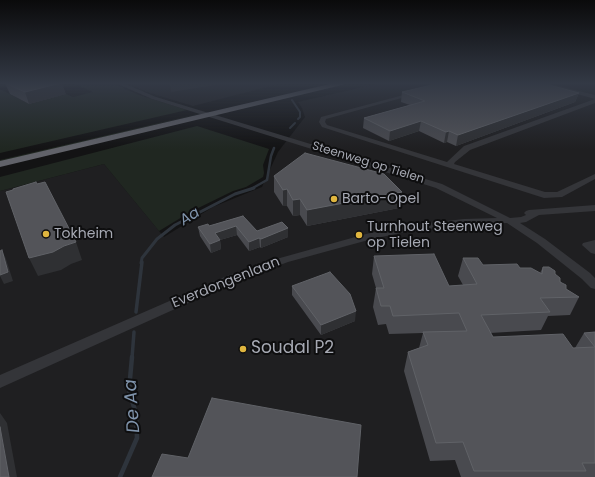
<!DOCTYPE html>
<html>
<head>
<meta charset="utf-8">
<style>
	body { margin:0 }
	canvas { display:block; background:#131314 }
</style>
</head>
<body>
<canvas width="595" height="477"></canvas>
<script>
const context = document.querySelector('canvas').getContext('2d');
context.lineJoin = 'round';
function fillPath(path, color) { context.fillStyle = color; context.fill(path, 'evenodd'); }
const toPath = rows => new Path2D(rows.map(r => 'M' + r).join(''));
function strokePath(path, color, width, dash) { context.strokeStyle = color; context.lineWidth = width; context.lineCap = dash ? 'butt' : 'round'; context.setLineDash(dash || []); context.stroke(path); }
function drawText(font, color, halo, rows, align = 'center') {
  context.font = font + ' Poppins,sans-serif'; context.lineWidth = 4; context.setLineDash([]); context.textBaseline = 'middle'; context.strokeStyle = halo; context.fillStyle = color; for (const [text, x, y, turn = 0] of rows) {
    context.save(); context.translate(x, y); context.rotate((+turn || 0) * Math.PI / 180); context.textAlign = isNaN(turn) ? turn : align; if (halo) context.strokeText(text, 0, 0); context.fillText(text, 0, 0); context.restore();
  }
}
const built = toPath([
	[127,83,279,83,275,85,193,106,147,92],
	[381,83,595,83,595,477,0,477,0,191,104,164,164,237,213,207,262,187,278,152,305,117,302,108,298,102]
]);
const green = toPath([
	[72,83,115,83,125,89,139,95,187,110,0,153,0,89,29,104,66,94,73,97,93,92],
	[198,114,199,114,0,162,0,160],
	[197,126,269,149,263,165,264,173,263,177,246,187,233,191,192,211,159,231,104,164,0,191,0,177]
]);
const streamFar4 = toPath([
	[292,100,300,112,300,117,298,119],
	[290,128,295,123]
]);
const streamFar3 = toPath([
	[251,189,267,180,271,156,274,148]
]);
const streamFar2 = toPath([
	[141,263,142,258,157,239,175,225,235,194,254,188]
]);
const streamFar1 = toPath([
	[136,312,142,262],
	[132,358,134,332]
]);
const stream = toPath([
	[120,477,137,438,136,414,129,390,132,357]
]);
const minor = toPath([
	[118,83,123,83,156,97,442,184,510,218,521,217,526,215,524,213,526,211,529,210,595,205,595,211,539,215,526,222,520,223,545,239,590,273,595,278,595,289,591,288,582,279,537,243,507,223,464,225,410,231,372,239,288,262,237,281,0,388,0,375,229,275,280,258,366,234,410,225,464,219,497,218,436,188,152,99,118,84,118,83],
	[541,83,547,83,595,95,595,99,541,84,541,83],
	[411,93,416,94,326,119,325,122,327,125,447,162,464,146,595,99,595,103,470,150,455,162,454,164,545,192,557,192,595,174,595,179,562,197,544,198,322,127,319,122,321,117,411,93],
	[595,240,595,254,591,253,582,245,583,243,595,240]
]);
const highway = toPath([
	[334,83,346,83,342,85,0,167,0,161,334,83]
]);
const wall = toPath([
	[5,83,66,94,29,104,10,94],
	[402,92,579,93,575,102,456,146,447,142,444,143,419,131,389,141,363,128,364,118,410,105,401,102],
	[274,176,402,192,399,208,307,226,300,215,293,216,287,206,283,206,274,192],
	[243,216,257,231,288,228,288,237,261,248,260,247,249,251,237,235,220,240,221,249,211,253,200,236,198,227,209,226],
	[374,256,449,286,463,285,458,276,463,258,483,265,520,268,540,273,543,267,555,274,566,289,579,297,570,315,548,316,541,330,490,333,493,337,573,348,575,348,584,333,595,332,595,477,461,477,455,460,430,461,404,371,408,352,419,348,423,333,389,334,386,324,378,325,373,307,376,288,372,274],
	[292,286,355,321,321,335,292,295]
]);
const shadedWall = toPath([
	[61,83,62,83,66,94,29,104,25,92],
	[176,83,228,83,171,92,170,84],
	[579,93,575,102,456,146,458,135],
	[421,121,419,131,389,141,390,131],
	[449,131,447,142,444,143,446,132],
	[287,189,287,206,283,206,283,190],
	[402,192,399,208,307,226,307,210],
	[300,199,300,215,293,216,293,200],
	[236,226,237,235,220,240,221,249,211,253,210,244,215,233],
	[288,228,288,237,261,248,261,239],
	[259,238,260,247,249,251,249,242],
	[76,242,82,260,71,264,61,270,38,276,29,258],
	[2,250,6,259,13,281,4,284,0,276],
	[356,311,355,321,321,335,321,325],
	[0,413,7,423,17,477,9,477,0,427]
]);
const building = toPath([
	[5,83,61,83,25,92,5,83],
	[440,83,542,83,579,93,458,135,449,131,446,132,421,121,390,131,364,118,425,101,402,92,440,83],
	[305,153,384,174,402,192,307,210,300,199,293,200,287,189,283,190,274,176,305,153],
	[36,182,37,184,45,182,76,242,64,246,53,252,29,258,6,192,13,190,13,189,36,182],
	[243,216,257,231,282,222,288,228,261,239,259,238,249,242,236,226,215,233,220,240,210,244,198,227,208,224,209,226,243,216],
	[2,250,8,272,0,275,0,251,2,250],
	[434,254,449,286,477,284,463,258,478,258,483,265,517,264,520,268,531,268,542,274,543,267,549,267,555,271,555,274,560,278,560,282,566,285,566,289,579,297,540,298,550,312,481,315,493,337,563,334,573,348,595,347,584,333,595,332,595,463,582,463,586,471,474,471,463,442,436,443,408,352,428,345,423,332,467,331,459,313,393,316,390,306,381,306,376,288,384,288,374,256,434,254],
	[330,272,350,294,356,311,321,325,292,286,330,272],
	[212,398,361,425,357,477,152,477,162,454,188,458,212,398],
	[0,427,9,477,0,477,0,427]
]);
const markers = [
	[334,199,4,"#e0b63f"],
	[46,234,4,"#e0b63f"],
	[359,235,4,"#e0b63f"],
	[243,349,4,"#e0b63f"]
];
const farStreetnames = [
	["Steenweg op Tielen",368,163,17]
];
const poiNames = [
	["Barto-Opel",342,199],
	["Turnhout Steenweg",367,227],
	["op Tielen",367,243],
	["Tokheim",54,234]
];
const streetNames = [
	["Everdongenlaan",226,283,-22]
];
const waterNames = [
	["Aa",190,217,-32]
];
const nearPoinames = [
	["Soudal P2",251,349]
];
const nearWaternames = [
	["De Aa",133,406,-94]
];
fillPath(built, '#1f1f21');
fillPath(green, '#202721');
strokePath(streamFar4, '#2e343c', 2);
strokePath(streamFar3, '#2e343c', 2.5);
strokePath(streamFar2, '#2e343c', 3);
strokePath(streamFar1, '#2e343c', 3.5);
strokePath(stream, '#2e343c', 4.5);
fillPath(minor, '#343539');
fillPath(highway, '#616269');
fillPath(wall, '#494a4f');
fillPath(shadedWall, '#2f3033');
fillPath(building, '#535459');
strokePath(building, '#606267', 1);
const sky = context.createLinearGradient(0, 0, 0, 149);
sky.addColorStop(0, '#0a0a0b');
sky.addColorStop(0.56, '#333945');
sky.addColorStop(1, '#33394500');
context.fillStyle = sky;
context.fillRect(0, 0, 595, 149);
for (const [x, y, r, color] of markers) { const dot = new Path2D(); dot.arc(x, y, r, 0, 2 * Math.PI); context.fillStyle = color; context.fill(dot); strokePath(dot, '#0e0e0f', 1.5); }
drawText('12px', '#a6a9b3', '#0e0e0f', farStreetnames);
drawText('14px', '#a6a9b3', '#0e0e0f', poiNames, 'left');
drawText('14px', '#a6a9b3', '#0e0e0f', streetNames);
drawText('italic 15px', '#8094ac', '#0e0e0f', waterNames);
drawText('17px', '#a6a9b3', '#0e0e0f', nearPoinames, 'left');
drawText('italic 18px', '#8094ac', '#0e0e0f', nearWaternames);
</script>
</body>
</html>
